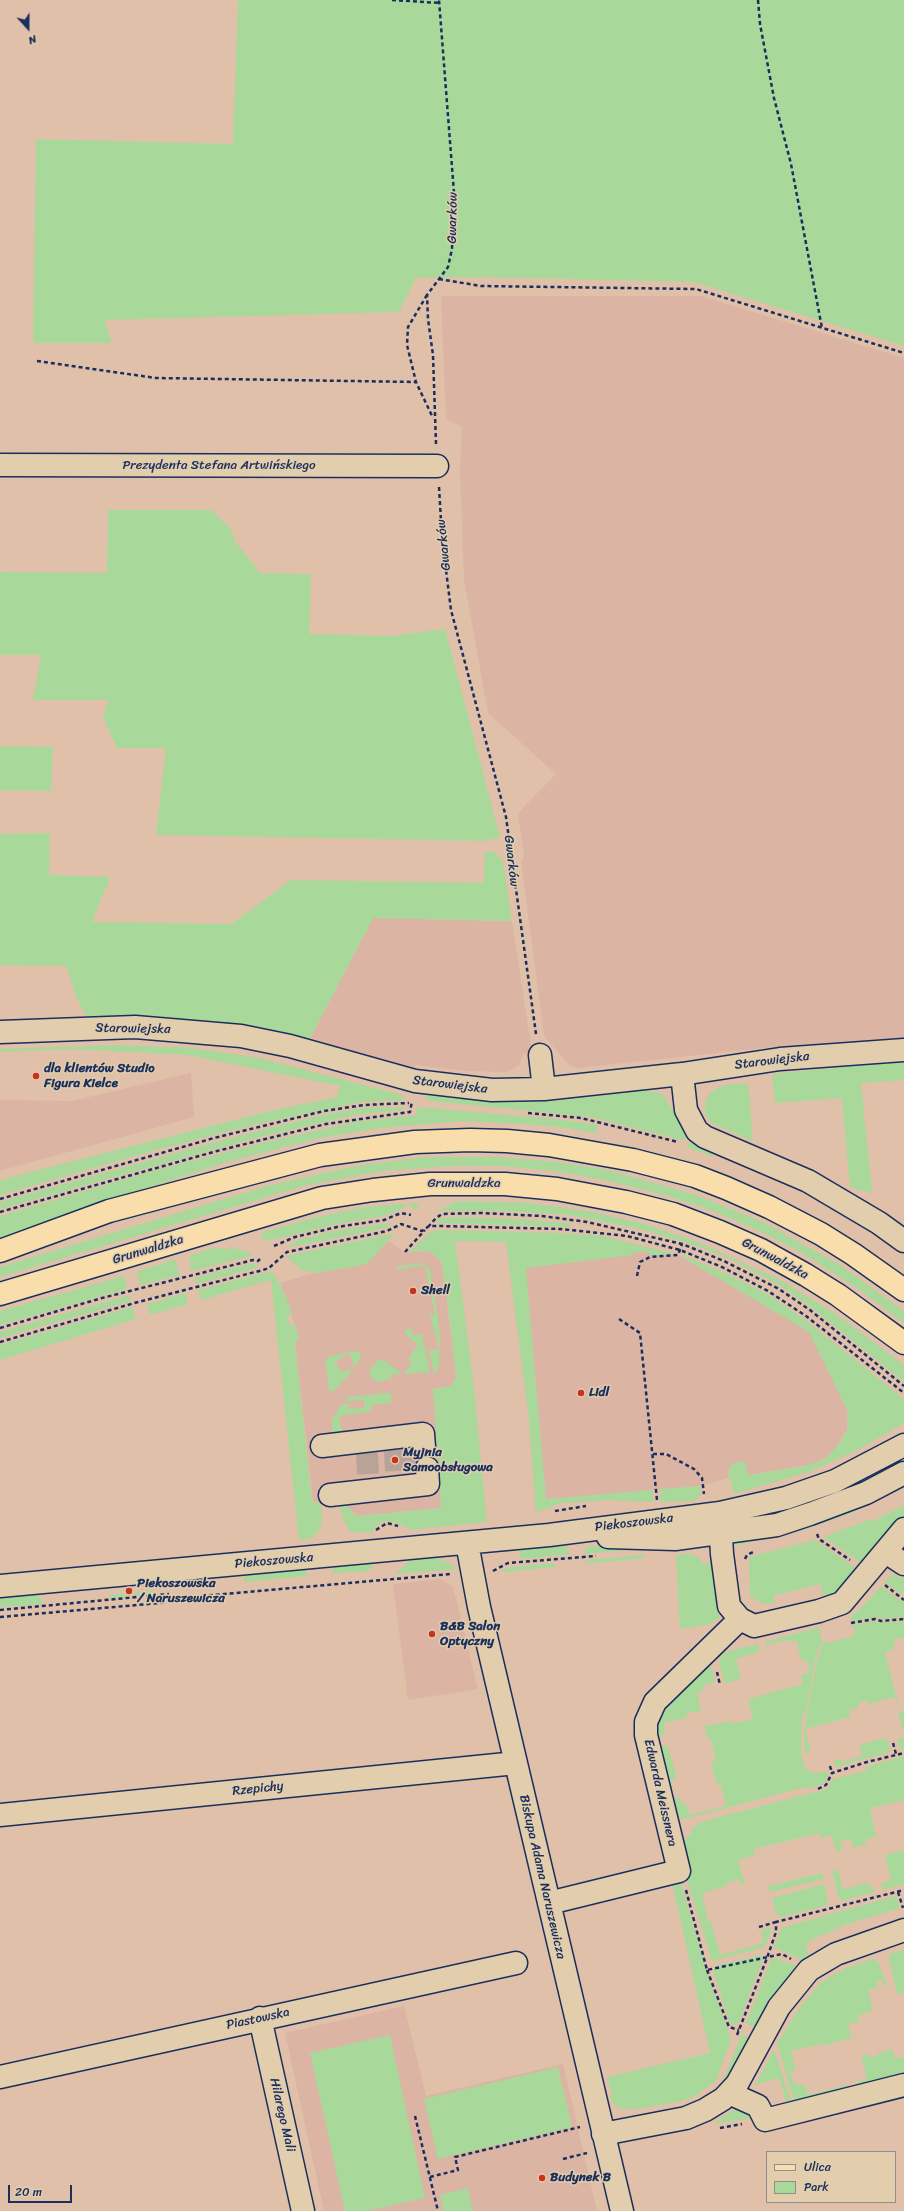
<!DOCTYPE html>
<html>
<head>
<meta charset="utf-8">
<style>
	body { margin:0 }
	#map { position:relative; width:904px; height:2211px; overflow:hidden; background:#e0c0a8; font-family:Sriracha,sans-serif }
	canvas { display:block }
	.legend { position:absolute; left:766px; top:2151px; width:130px; height:52px; box-sizing:border-box; background:#e2cdac; border:1px solid #928e8d; margin:0; padding:5px 7px; list-style:none; font-size:12px; color:#1b2f5e }
	.legend li { display:flex; align-items:center; gap:8px; height:20px }
	.legend b { width:20px; border:1px solid #928e8d }
	.north { position:absolute; left:8px; top:8px; width:40px; height:40px; -webkit-text-stroke:3px #e2cdac; paint-order:stroke; rotate:159deg; font-size:11px; font-weight:700; line-height:16px; text-align:center; color:#1b2f5e }
	.north::after { content:''; display:block; margin:auto; width:14px; height:18px; background:#1b2f5e; clip-path:polygon(50% 0,100% 100%,50% 72%,0 100%) }
	.scale { position:absolute; left:8px; top:2185px; width:64px; height:18px; box-sizing:border-box; border:2px solid #1b2f5e; border-top:0; padding-left:5px; font-size:12px; line-height:14px; white-space:nowrap; color:#1b2f5e; -webkit-text-stroke:3px #e2cdac; paint-order:stroke }
</style>
</head>
<body>
<div id="map">
<canvas width="904" height="2211"></canvas>
<ul class="legend">
<li><b style="height:5px;background:#f9deab"></b>Ulica</li>
<li><b style="height:11px;background:#a9d99a"></b>Park</li>
</ul>
<div class="north">N</div>
<div class="scale">20 m</div>
</div>
<script>
const context = document.querySelector('canvas').getContext('2d');
context.lineJoin = 'round';
function fillPath(path, color) { context.fillStyle = color; context.fill(path, 'evenodd'); }
const toPath = rows => new Path2D(rows.map(r => 'M' + r).join(''));
function strokePath(path, color, width, dash) { context.strokeStyle = color; context.lineWidth = width; context.lineCap = dash ? 'butt' : 'round'; context.setLineDash(dash || []); context.stroke(path); }
function drawText(font, color, halo, rows, align = 'center') {
  context.font = font + ' Sriracha,sans-serif'; context.lineWidth = 3; context.setLineDash([]); context.textBaseline = 'middle'; context.strokeStyle = halo; context.fillStyle = color; for (const [text, x, y, turn = 0] of rows) {
    context.save(); context.translate(x, y); context.rotate((+turn || 0) * Math.PI / 180); context.textAlign = isNaN(turn) ? turn : align; if (halo) context.strokeText(text, 0, 0); context.fillText(text, 0, 0); context.restore();
  }
}
const built = toPath([
	[441,296,701,296,904,358,904,1041,763,1048,578,1068,570,1066,544,1036,521,861,524,857,518,813,556,774,488,713,464,579,460,470,462,427,446,419],
	[373,918,512,921,532,1052,523,1054,519,1065,507,1072,468,1071,416,1065,412,1071,308,1042],
	[191,1073,194,1117,0,1171,0,1100,72,1101],
	[604,1240,682,1257,811,1331,848,1412,847,1430,834,1450,819,1463,748,1475,738,1462,730,1468,729,1478,700,1486,701,1494,695,1501,660,1502,660,1489,652,1490,653,1502,608,1500,560,1503,536,1513,529,1419,506,1242],
	[388,1241,405,1252,429,1251,437,1256,442,1264,456,1372,455,1381,451,1386,433,1389,442,1508,356,1516,344,1504,340,1506,321,1504,313,1501,295,1342,299,1339,286,1296,280,1283,314,1273,366,1264],
	[441,1579,453,1587,478,1689,408,1700,393,1584],
	[404,2006,426,2096,563,2064,597,2211,324,2211,285,2033]
]);
const green = toPath([
	[238,0,904,0,904,346,694,282,478,277,416,278,399,312,105,320,112,343,33,343,36,139,233,144],
	[108,510,212,510,231,529,235,541,260,573,311,574,309,634,391,636,445,629,500,837,485,841,156,835,166,748,117,748,103,717,109,700,33,700,41,655,0,655,0,572,107,573],
	[0,746,53,747,51,791,0,790],
	[50,833,49,875,110,877,92,922,232,924,291,880,484,883,485,852,494,852,503,861,512,921,373,918,308,1042,88,1019,77,999,66,966,0,965,0,834],
	[115,1045,193,1048,260,1058,402,1095,404,1100,361,1102,253,1125,156,1150,0,1195,0,1180,270,1111,337,1097,340,1086,187,1055,72,1049,0,1052,0,1049],
	[904,1061,904,1080,861,1083,872,1193,850,1187,842,1098,775,1103,772,1074],
	[748,1083,750,1106,753,1141,712,1123,705,1114,705,1103,709,1094,714,1090,724,1085],
	[637,1089,659,1093,663,1095,690,1136,682,1140,591,1117,430,1101,425,1097,425,1092,538,1098,552,1101,627,1093],
	[404,1107,403,1110,355,1115,256,1138,0,1209,0,1202,215,1142,326,1114,364,1108],
	[417,1107,555,1119,598,1125,596,1133,551,1126,464,1121,382,1128,320,1138,228,1162,93,1205,0,1240,0,1216,160,1169,258,1144,354,1122,416,1115],
	[695,1140,715,1151,712,1156,686,1147],
	[424,1157,498,1157,555,1162,608,1170,696,1195,765,1223,840,1265,904,1311,904,1323,855,1287,807,1256,762,1232,713,1211,665,1195,604,1180,554,1171,498,1166,461,1166,389,1170,307,1185,0,1277,0,1267,267,1186,356,1166],
	[466,1201,529,1203,587,1211,641,1223,698,1242,784,1282,840,1317,904,1365,904,1382,812,1308,781,1286,725,1257,697,1246,640,1229,569,1215,504,1211,437,1211,455,1202],
	[414,1203,420,1205,415,1210,408,1204,398,1211,383,1216,337,1224,268,1241,261,1237,263,1232,317,1217,366,1207],
	[459,1217,499,1218,571,1223,570,1227,436,1223,440,1218],
	[392,1223,386,1228,286,1248,297,1240,338,1230],
	[437,1230,560,1233,603,1236,675,1254,653,1256,645,1251,633,1253,633,1255,526,1268,546,1499,652,1490,653,1502,608,1500,560,1503,536,1513,529,1419,506,1242,455,1241,473,1380,487,1522,411,1530,400,1524,388,1521,379,1523,371,1533,351,1532,349,1530,343,1519,340,1506,344,1504,357,1516,441,1508,433,1389,451,1386,456,1377,449,1314,442,1264,439,1259,429,1251,409,1252,429,1233],
	[395,1233,368,1263,358,1266,314,1273,300,1269,286,1256],
	[212,1248,239,1249,254,1255,192,1271,189,1260,191,1255],
	[682,1255,727,1274,767,1294,804,1319,904,1399,904,1423,858,1450,808,1472,734,1494,728,1472,732,1464,738,1462,745,1461,748,1475,799,1467,824,1460,839,1444,847,1430,848,1412,809,1332,682,1257],
	[175,1259,180,1275,141,1285,136,1272],
	[253,1263,259,1267,196,1284,194,1278],
	[419,1263,426,1265,430,1270,437,1310,440,1336,439,1365,435,1376,429,1351,439,1349,430,1315,435,1314,425,1266,423,1265,397,1270,396,1267],
	[272,1271,286,1296,292,1314,287,1316,290,1325,295,1324,299,1339,295,1343,312,1501,321,1504,322,1521,319,1530,312,1538,299,1540,271,1280,201,1300,198,1290],
	[124,1276,127,1289,0,1325,0,1311],
	[186,1293,188,1304,150,1315,147,1304],
	[129,1295,131,1301,0,1338,0,1332],
	[132,1307,136,1319,0,1360,0,1345],
	[412,1329,413,1336,422,1334,430,1372,403,1374,412,1363,408,1359,418,1345,405,1334,405,1330],
	[357,1351,360,1353,361,1358,354,1368,352,1366,355,1364,348,1354,335,1362,342,1373,349,1368,351,1372,335,1390,329,1391,325,1360,330,1356],
	[383,1359,384,1360,402,1374,390,1375,391,1381,387,1379,380,1382,373,1380,370,1375,370,1370,378,1360],
	[391,1393,391,1403,372,1405,372,1410,363,1413,341,1415,339,1418,343,1434,333,1434,332,1420,341,1405,355,1403,348,1405,349,1409,364,1408,364,1400,344,1401,347,1397],
	[904,1480,904,1488,851,1513,804,1530,733,1546,736,1541],
	[700,1486,701,1494,695,1501,660,1502,660,1489],
	[904,1505,904,1515,863,1564,823,1537,871,1519,873,1521],
	[815,1540,858,1570,836,1594,824,1598,820,1584,773,1596,775,1604,761,1603,750,1596,749,1557],
	[566,1546,570,1554,523,1559,520,1557,520,1549],
	[588,1546,639,1547,639,1549,585,1554,584,1550],
	[691,1554,700,1559,704,1565,711,1561,713,1565,718,1592,719,1618,711,1624,680,1629,676,1555],
	[643,1555,646,1558,585,1564,586,1560],
	[434,1557,449,1563,458,1569,394,1574,406,1565,410,1559],
	[373,1563,372,1568,367,1571,331,1574,334,1567],
	[554,1563,556,1567,503,1572,502,1570,511,1567],
	[305,1570,308,1576,244,1582,244,1575],
	[892,1575,904,1577,904,1591,901,1594,885,1582],
	[881,1586,904,1603,904,1617,880,1619,876,1617,852,1622,851,1616,865,1604],
	[152,1590,153,1593,150,1594,109,1598,109,1594,137,1593,137,1592],
	[36,1593,42,1600,42,1604,0,1607,0,1597],
	[875,1621,881,1623,904,1621,904,1638,894,1640,894,1649,885,1652,899,1707,894,1697,869,1704,867,1700,858,1703,858,1708,849,1710,850,1717,805,1729,811,1752,805,1754,804,1731,806,1719,817,1661,824,1641,828,1643,853,1636,855,1632,853,1625],
	[819,1627,822,1642,816,1656,807,1707,802,1719,801,1755,806,1769,814,1773,827,1771,828,1775,824,1784,806,1789,805,1787,692,1817,682,1819,674,1816,667,1799,679,1797,682,1804,686,1803,690,1815,726,1806,721,1785,717,1785,711,1763,716,1761,711,1739,708,1739,704,1726,731,1721,732,1724,753,1719,748,1699,803,1684,801,1675,810,1672,807,1660,802,1662,796,1640,791,1642,789,1640,768,1645,767,1648,765,1642],
	[757,1644,760,1651,736,1659,741,1678,725,1684,719,1663,721,1656,726,1652],
	[710,1663,715,1682,704,1685,705,1690,697,1692,701,1711,687,1713,687,1718,664,1723,665,1734,655,1739,659,1711],
	[904,1710,904,1734,898,1712],
	[904,1737,904,1748,899,1749,897,1739],
	[884,1738,886,1741,888,1740,890,1752,835,1767,834,1760,840,1759,842,1762,862,1756,860,1745],
	[667,1745,677,1778,671,1780,673,1790,670,1791,656,1747],
	[904,1756,904,1800,870,1808,876,1837,865,1840,866,1844,853,1848,851,1839,840,1842,842,1850,836,1852,832,1835,821,1838,820,1833,754,1849,755,1855,738,1860,745,1884,741,1885,739,1879,726,1883,727,1886,702,1893,708,1922,711,1921,720,1955,763,1943,761,1931,770,1927,771,1931,765,1947,712,1961,686,1877,683,1842,691,1834,692,1828,700,1823,715,1818,827,1789,833,1779,866,1771,866,1767],
	[904,1850,904,1884,883,1890,881,1884,891,1880,885,1855],
	[838,1870,843,1889,868,1883,869,1886,872,1886,874,1892,842,1901,839,1899,832,1871],
	[822,1873,824,1879,770,1892,768,1886],
	[680,1880,706,1969,731,2039,716,2081,693,2097,681,2101,639,2109,622,2109,616,2106,609,2096,612,2095,607,2077,710,2053,672,1882],
	[825,1884,828,1905,781,1917,776,1914,772,1898],
	[896,1896,900,1908,847,1924,810,1941,806,1944,809,1958,804,1961,774,1947,781,1928],
	[904,1949,904,1992,897,1994,889,1958,890,1954],
	[764,1955,739,2022,733,2025,729,2022,713,1970,718,1965],
	[772,1957,799,1967,783,1984,756,2027,746,2024],
	[873,1959,878,1962,887,1985,884,1986,882,1980,876,1982,877,1988,868,1990,873,2011,858,2015,859,2022,848,2024,852,2038,822,2046,821,2044,791,2051,796,2070,790,2072,794,2084,805,2085,808,2095,847,2085,849,2092,796,2106,777,2044,798,2010,821,1982,844,1969],
	[742,2034,747,2035,749,2040,729,2076,722,2083],
	[390,2035,425,2198,366,2211,345,2211,310,2053],
	[892,2049,895,2059,904,2056,904,2078,857,2090,855,2083,867,2079,861,2056,870,2054,871,2058,878,2056,878,2053],
	[774,2050,793,2106,788,2107,779,2078,755,2085],
	[558,2067,572,2127,438,2159,424,2099],
	[749,2108,750,2118,713,2124,733,2110],
	[468,2188,473,2211,444,2211,440,2195]
]);
const minorTunnel = toPath([
	[410,1449,411,1469],
	[395,1450,396,1471],
	[367,1453,368,1474]
]);
const path = toPath([
	[392,0,440,3],
	[758,0,760,24,774,98,791,164,822,328],
	[439,279,481,286,696,289,904,353],
	[427,295,408,327,407,345,416,382,433,418],
	[37,361,156,378,416,382],
	[436,444,433,355,428,319,427,295,448,267,452,249,454,193,439,0],
	[439,487,442,538,451,610,506,817,536,1034],
	[528,1113,581,1118,678,1142],
	[0,1199,214,1138,324,1111,364,1105,409,1103],
	[0,1212,217,1151,326,1124,410,1112,412,1101],
	[428,1227,436,1218,442,1214,481,1213,542,1216,587,1222,682,1244,724,1261,779,1289,810,1310,904,1386],
	[274,1246,295,1237,337,1227,384,1220,401,1213,411,1215],
	[405,1252,425,1230],
	[637,1276,640,1262,650,1257,678,1255,682,1244],
	[619,1319,640,1333,657,1500],
	[0,1328,102,1298,253,1260,258,1261,260,1259],
	[0,1342,138,1302,263,1270,269,1268,287,1252,387,1231,401,1224,422,1231,429,1226,439,1226,561,1229,627,1236,680,1250,722,1267,768,1291,806,1316,904,1393],
	[653,1454,666,1454,694,1469,702,1478,704,1494],
	[555,1511,586,1506],
	[376,1530,387,1523,398,1526],
	[817,1534,819,1539,850,1560],
	[745,1559,747,1555,753,1552],
	[493,1571,508,1563,596,1556],
	[885,1585,904,1600],
	[0,1610,169,1594],
	[0,1617,160,1603,190,1597,451,1574],
	[851,1623,875,1619,881,1621,904,1619],
	[717,1672,720,1685],
	[893,1743,896,1754],
	[830,1766,832,1773],
	[818,1789,826,1785,832,1773,867,1762,904,1753],
	[686,1890,707,1970,782,1954,791,1959],
	[898,1892,903,1908],
	[759,1927,776,1922],
	[707,1970,729,2027,739,2030],
	[737,2035,767,1958,776,1932,776,1922,904,1890],
	[415,2116,438,2211],
	[720,2128,742,2124],
	[563,2159,587,2153],
	[430,2177,458,2170,455,2157,580,2127]
]);
const minor = toPath([
	[0,465,437,466],
	[0,1032,135,1027,241,1036,290,1046,415,1081,492,1090,544,1089,682,1074,780,1059,904,1050],
	[540,1055,544,1089],
	[682,1074,686,1110,697,1131,705,1137,808,1181,879,1223,904,1241],
	[322,1446,423,1434,424,1447],
	[330,1495,428,1484,427,1468],
	[720,1520,722,1554,729,1606,740,1619,754,1626,819,1611,842,1603,904,1529],
	[608,1537,675,1539,777,1525,810,1514,866,1493,904,1473],
	[467,1543,479,1607,622,2211],
	[886,1552,904,1564],
	[0,1586,549,1535,720,1513,786,1498,835,1481,904,1445],
	[0,1815,516,1763],
	[549,1903,679,1871,646,1735,646,1722,655,1702,740,1619],
	[260,2018,303,2211],
	[0,2077,516,1963],
	[729,2093,758,2106,765,2120,904,2085],
	[603,2134,686,2118,705,2110,723,2099,737,2084,779,2007,809,1970,836,1954,904,1930]
]);
const major = toPath([
	[0,1251,109,1211,320,1155,415,1142,470,1140,507,1141,549,1145,633,1160,695,1176,726,1188,769,1207,821,1234,853,1254,904,1290],
	[0,1294,322,1198,373,1190,430,1184,505,1184,557,1189,626,1202,673,1214,720,1232,761,1250,806,1275,838,1295,904,1343]
]);
const markers = [
	[36,1076,4,"#c8321e"],
	[413,1291,4,"#c8321e"],
	[581,1393,4,"#c8321e"],
	[395,1460,4,"#c8321e"],
	[129,1591,4,"#c8321e"],
	[432,1634,4,"#c8321e"],
	[542,2178,4,"#c8321e"]
];
const streetNames = [
	["Gwarków",453,218,-89],
	["Prezydenta Stefana Artwińskiego",219,466],
	["Gwarków",444,545,-96],
	["Gwarków",511,861,83],
	["Starowiejska",133,1029,1],
	["Starowiejska",772,1061,-7],
	["Starowiejska",450,1085,7],
	["Grunwaldzka",464,1184],
	["Grunwaldzka",148,1250,-17],
	["Grunwaldzka",775,1259,28],
	["Piekoszowska",634,1523,-7],
	["Piekoszowska",274,1561,-5],
	["Rzepichy",258,1789,-6],
	["Edwarda Meissnera",660,1793,77],
	["Biskupa Adama Naruszewicza",542,1877,77],
	["Piastowska",258,2019,-12],
	["Hilarego Mali",282,2115,77]
];
const poiNames = [
	["dla klientów Studio",44,1069],
	["Figura Kielce",44,1084],
	["Shell",421,1291],
	["Lidl",589,1393],
	["Myjnia",403,1453],
	["Samoobsługowa",403,1468],
	["Piekoszowska",137,1584],
	["/ Naruszewicza",137,1599],
	["B&B Salon",440,1627],
	["Optyczny",440,1642],
	["Budynek B",550,2178]
];
fillPath(built, '#dbb4a4');
fillPath(green, '#a9d99a');
strokePath(minorTunnel, '#b9a399', 22, [22, 11]);
strokePath(minor, '#1b2f5e', 25);
strokePath(major, '#1b2f5e', 25);
strokePath(path, '#1b2f5e', 2.5, [4, 3]);
strokePath(minor, '#e2cdac', 22);
strokePath(major, '#f9deab', 22);
for (const [x, y, r, color] of markers) { const dot = new Path2D(); dot.arc(x, y, r, 0, 2 * Math.PI); context.fillStyle = color; context.fill(dot); strokePath(dot, '#e2cdac', 1.5); }
drawText('13px', '#1b2f5e', '#e2cdac', streetNames);
drawText('bold 13px', '#1b2f5e', '#e2cdac', poiNames, 'left');
</script>
</body>
</html>
